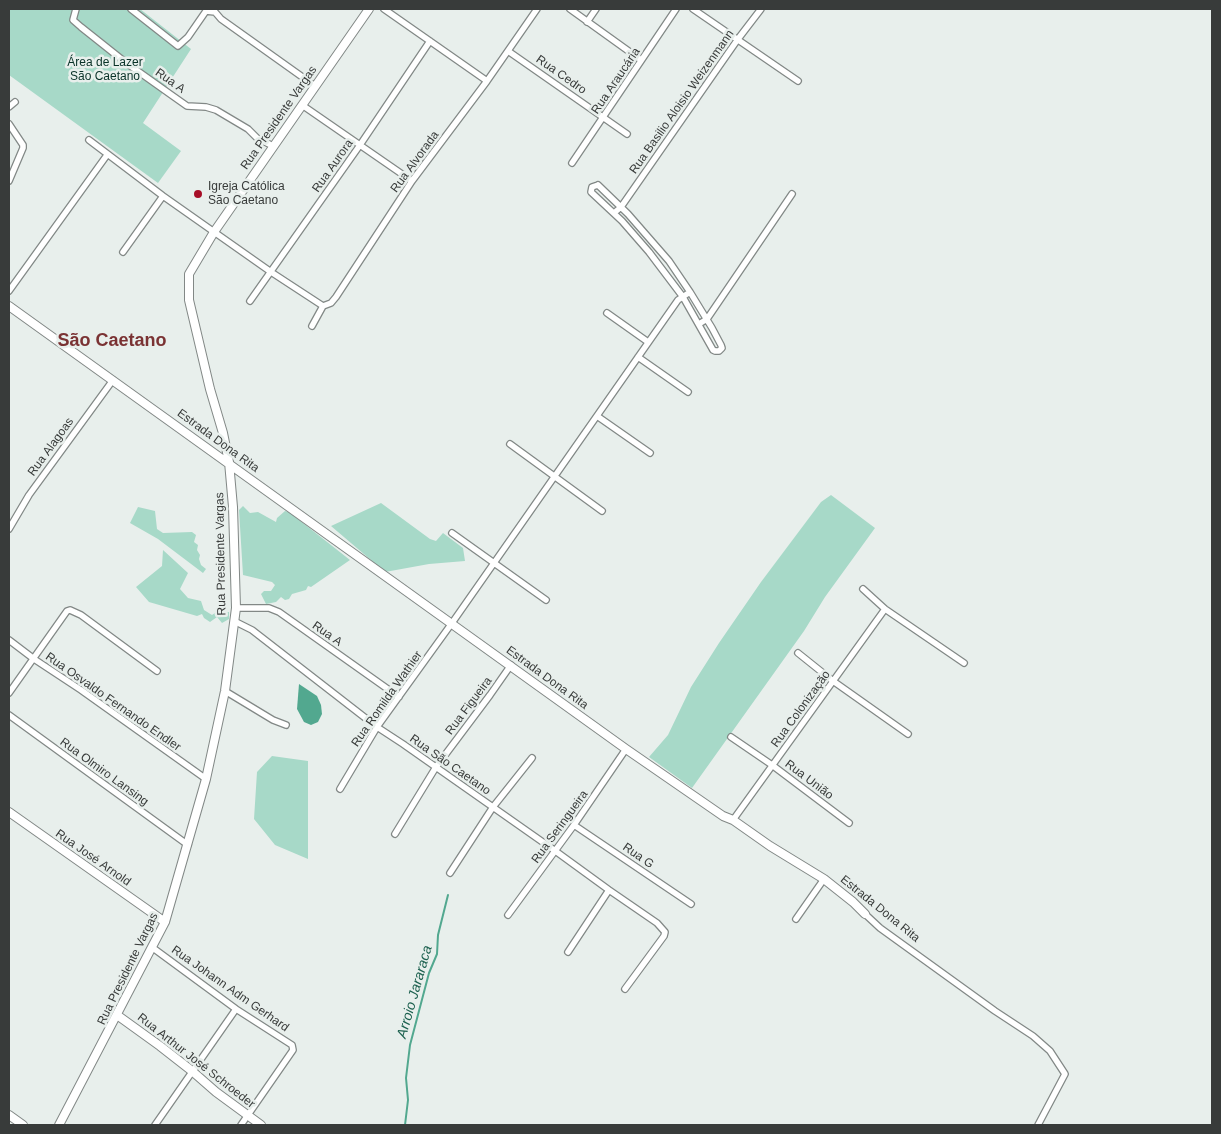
<!DOCTYPE html>
<html>
<head>
<meta charset="utf-8">
<style>
	body { margin:0 }
	#map { position:relative; width:1221px; height:1134px; overflow:hidden; background:#e8efec; font-family:Arial,sans-serif }
	canvas { display:block }
	.frame { position:absolute; inset:0; border:10px solid #383b3a; pointer-events:none }
</style>
</head>
<body>
<div id="map">
<canvas width="1221" height="1134"></canvas>
<div class="frame"></div>
</div>
<script>
const context = document.querySelector('canvas').getContext('2d');
context.lineJoin = 'round';
function fillPath(path, color) { context.fillStyle = color; context.fill(path, 'evenodd'); }
const toPath = rows => new Path2D(rows.map(r => 'M' + r).join(''));
function strokePath(path, color, width, dash) { context.strokeStyle = color; context.lineWidth = width; context.lineCap = dash ? 'butt' : 'round'; context.setLineDash(dash || []); context.stroke(path); }
function drawText(font, color, halo, rows, align = 'center') {
  context.font = font + ' Arial,sans-serif'; context.lineWidth = 5; context.setLineDash([]); context.textBaseline = 'middle'; context.strokeStyle = halo; context.fillStyle = color; for (const [text, x, y, turn = 0] of rows) {
    context.save(); context.translate(x, y); context.rotate((+turn || 0) * Math.PI / 180); context.textAlign = isNaN(turn) ? turn : align; if (halo) context.strokeText(text, 0, 0); context.fillText(text, 0, 0); context.restore();
  }
}
const green = toPath([
	[9,9,140,9,191,49,143,123,181,151,158,183,9,75],
	[831,495,875,528,825,597,804,631,692,788,649,757,668,735,691,687,719,643,761,582,821,502],
	[381,503,430,539,436,541,443,533,463,548,465,561,429,564,385,572,331,526],
	[243,506,250,513,258,512,276,522,277,518,285,511,289,512,350,560,311,587,308,586,306,590,292,594,289,599,285,600,281,597,276,602,266,604,261,594,264,591,271,591,275,585,272,582,243,575,239,510],
	[138,507,155,511,157,529,163,533,192,532,196,535,194,542,198,545,197,550,200,555,199,559,201,565,206,569,203,573,158,539,130,523],
	[163,550,188,573,180,589,188,598,201,601,204,610,212,615,218,611,220,607,224,607,225,612,229,612,229,619,222,623,217,617,210,622,204,618,202,614,197,616,149,602,136,587,162,566],
	[272,756,308,761,308,859,275,845,254,819,257,772]
]);
const water = toPath([
	[299,684,317,696,321,705,322,714,318,722,311,725,304,722,297,709]
]);
const stream = toPath([
	[405,1125,408,1100,406,1078,410,1045,429,973,437,954,438,935,448,895]
]);
const street = toPath([
	[76,9,73,20,81,27,125,62,170,94,187,106,206,107,216,110,248,129,257,138,273,146],
	[131,9,178,46,188,37,206,11,215,12,221,19,315,86],
	[384,9,487,81],
	[570,9,641,60],
	[693,9,798,81],
	[587,22,596,9],
	[508,51,627,134],
	[302,105,412,181],
	[9,107,15,102],
	[9,124,23,145,23,148,9,181],
	[89,140,163,196,271,272,323,306],
	[572,163,676,9],
	[598,185,628,214,669,261,690,292,712,328,721,345,722,348,719,351,715,351,713,350,683,297,649,252,622,221,591,192,592,187,598,185],
	[614,213,621,207,738,39,761,9],
	[123,252,163,196],
	[9,291,107,155],
	[250,301,360,145,430,41],
	[607,313,648,342],
	[699,324,707,319,792,194],
	[312,326,323,306,331,303,336,297,412,181,487,81,537,9],
	[638,357,688,392],
	[597,416,650,453],
	[510,444,602,511],
	[9,529,29,495,113,380],
	[452,533,546,600],
	[863,589,885,609,964,663],
	[236,608,269,608,279,612,399,697],
	[234,621,252,630,377,727,403,744,554,850,609,890,657,923,665,932,664,936,625,989],
	[9,640,34,659,81,690,206,779],
	[798,653,833,681,908,734],
	[225,691,273,720,286,725],
	[9,693,67,611,70,610,81,615,157,671],
	[9,715,188,845],
	[731,737,772,765,849,823],
	[340,789,377,727,452,623,678,300,690,292],
	[733,820,885,609],
	[574,825,691,904],
	[395,834,436,767,490,695,511,665],
	[450,873,493,807,532,758],
	[865,914,880,928,995,1011,1033,1036,1050,1051,1065,1074,1038,1125],
	[508,915,574,825,626,749],
	[796,919,824,879],
	[153,948,236,1009,292,1045,293,1050,241,1125],
	[568,952,609,890],
	[155,1125,236,1009]
]);
const secondary = toPath([
	[9,306,626,749,723,816,733,820,770,846,824,879,853,902,865,914],
	[9,812,165,922],
	[117,1015,160,1046,192,1071,216,1092,261,1125],
	[9,1115,23,1125],
	[59,1125,165,922,206,779,225,691,236,608,233,507,229,462,223,433,210,389,189,300,189,274,214,232,369,9]
]);
const markers = [
	[198,194,5,"#a70e27"]
];
const parkNames = [
	["Área de Lazer",105,63],
	["São Caetano",105,77]
];
const streetNames = [
	["Rua Cedro",561,75,35],
	["Rua A",170,81,35],
	["Rua Araucária",616,81,-56],
	["Rua Basilio Aloisio Weizenmann",682,102,-55],
	["Rua Presidente Vargas",279,118,-55],
	["Rua Alvorada",415,162,-54],
	["Rua Aurora",333,166,-55],
	["Estrada Dona Rita",218,441,36],
	["Rua Alagoas",51,447,-54],
	["Rua Presidente Vargas",221,554,-91],
	["Rua A",327,634,35],
	["Estrada Dona Rita",547,678,36],
	["Rua Romilda Wathier",387,699,-55],
	["Rua Osvaldo Fernando Endler",113,702,35],
	["Rua Figueira",469,706,-53],
	["Rua Colonização",801,709,-54],
	["Rua São Caetano",450,765,35],
	["Rua Olmiro Lansing",104,772,36],
	["Rua União",809,780,37],
	["Rua Seringueira",560,827,-54],
	["Rua G",638,856,35],
	["Rua José Arnold",93,858,35],
	["Estrada Dona Rita",880,909,39],
	["Rua Presidente Vargas",128,969,-64],
	["Rua Johann Adm Gerhard",230,989,35],
	["Rua Arthur José Schroeder",196,1061,38]
];
const poiNames = [
	["Igreja Católica",208,187],
	["São Caetano",208,201]
];
const waterNames = [
	["Arroio Jararaca",415,992,-74]
];
const districtNames = [
	["São Caetano",112,341]
];
fillPath(green, '#a7d9c8');
fillPath(water, '#52a88f');
strokePath(stream, '#52a88f', 2);
strokePath(street, '#828886', 8);
strokePath(secondary, '#828886', 10);
strokePath(street, '#fff', 5.5);
strokePath(secondary, '#fff', 8);
for (const [x, y, r, color] of markers) { const dot = new Path2D(); dot.arc(x, y, r, 0, 2 * Math.PI); context.fillStyle = color; context.fill(dot); strokePath(dot, '#e8efec', 2); }
drawText('12px', '#093228', '#e8efec', parkNames);
drawText('12px', '#383b3a', '#e8efec', streetNames);
drawText('12px', '#383b3a', '#e8efec', poiNames, 'left');
drawText('italic 14px', '#1d614f', '#e8efec', waterNames);
drawText('bold 18px', '#7a3233', '#e8efec', districtNames);
</script>
</body>
</html>
